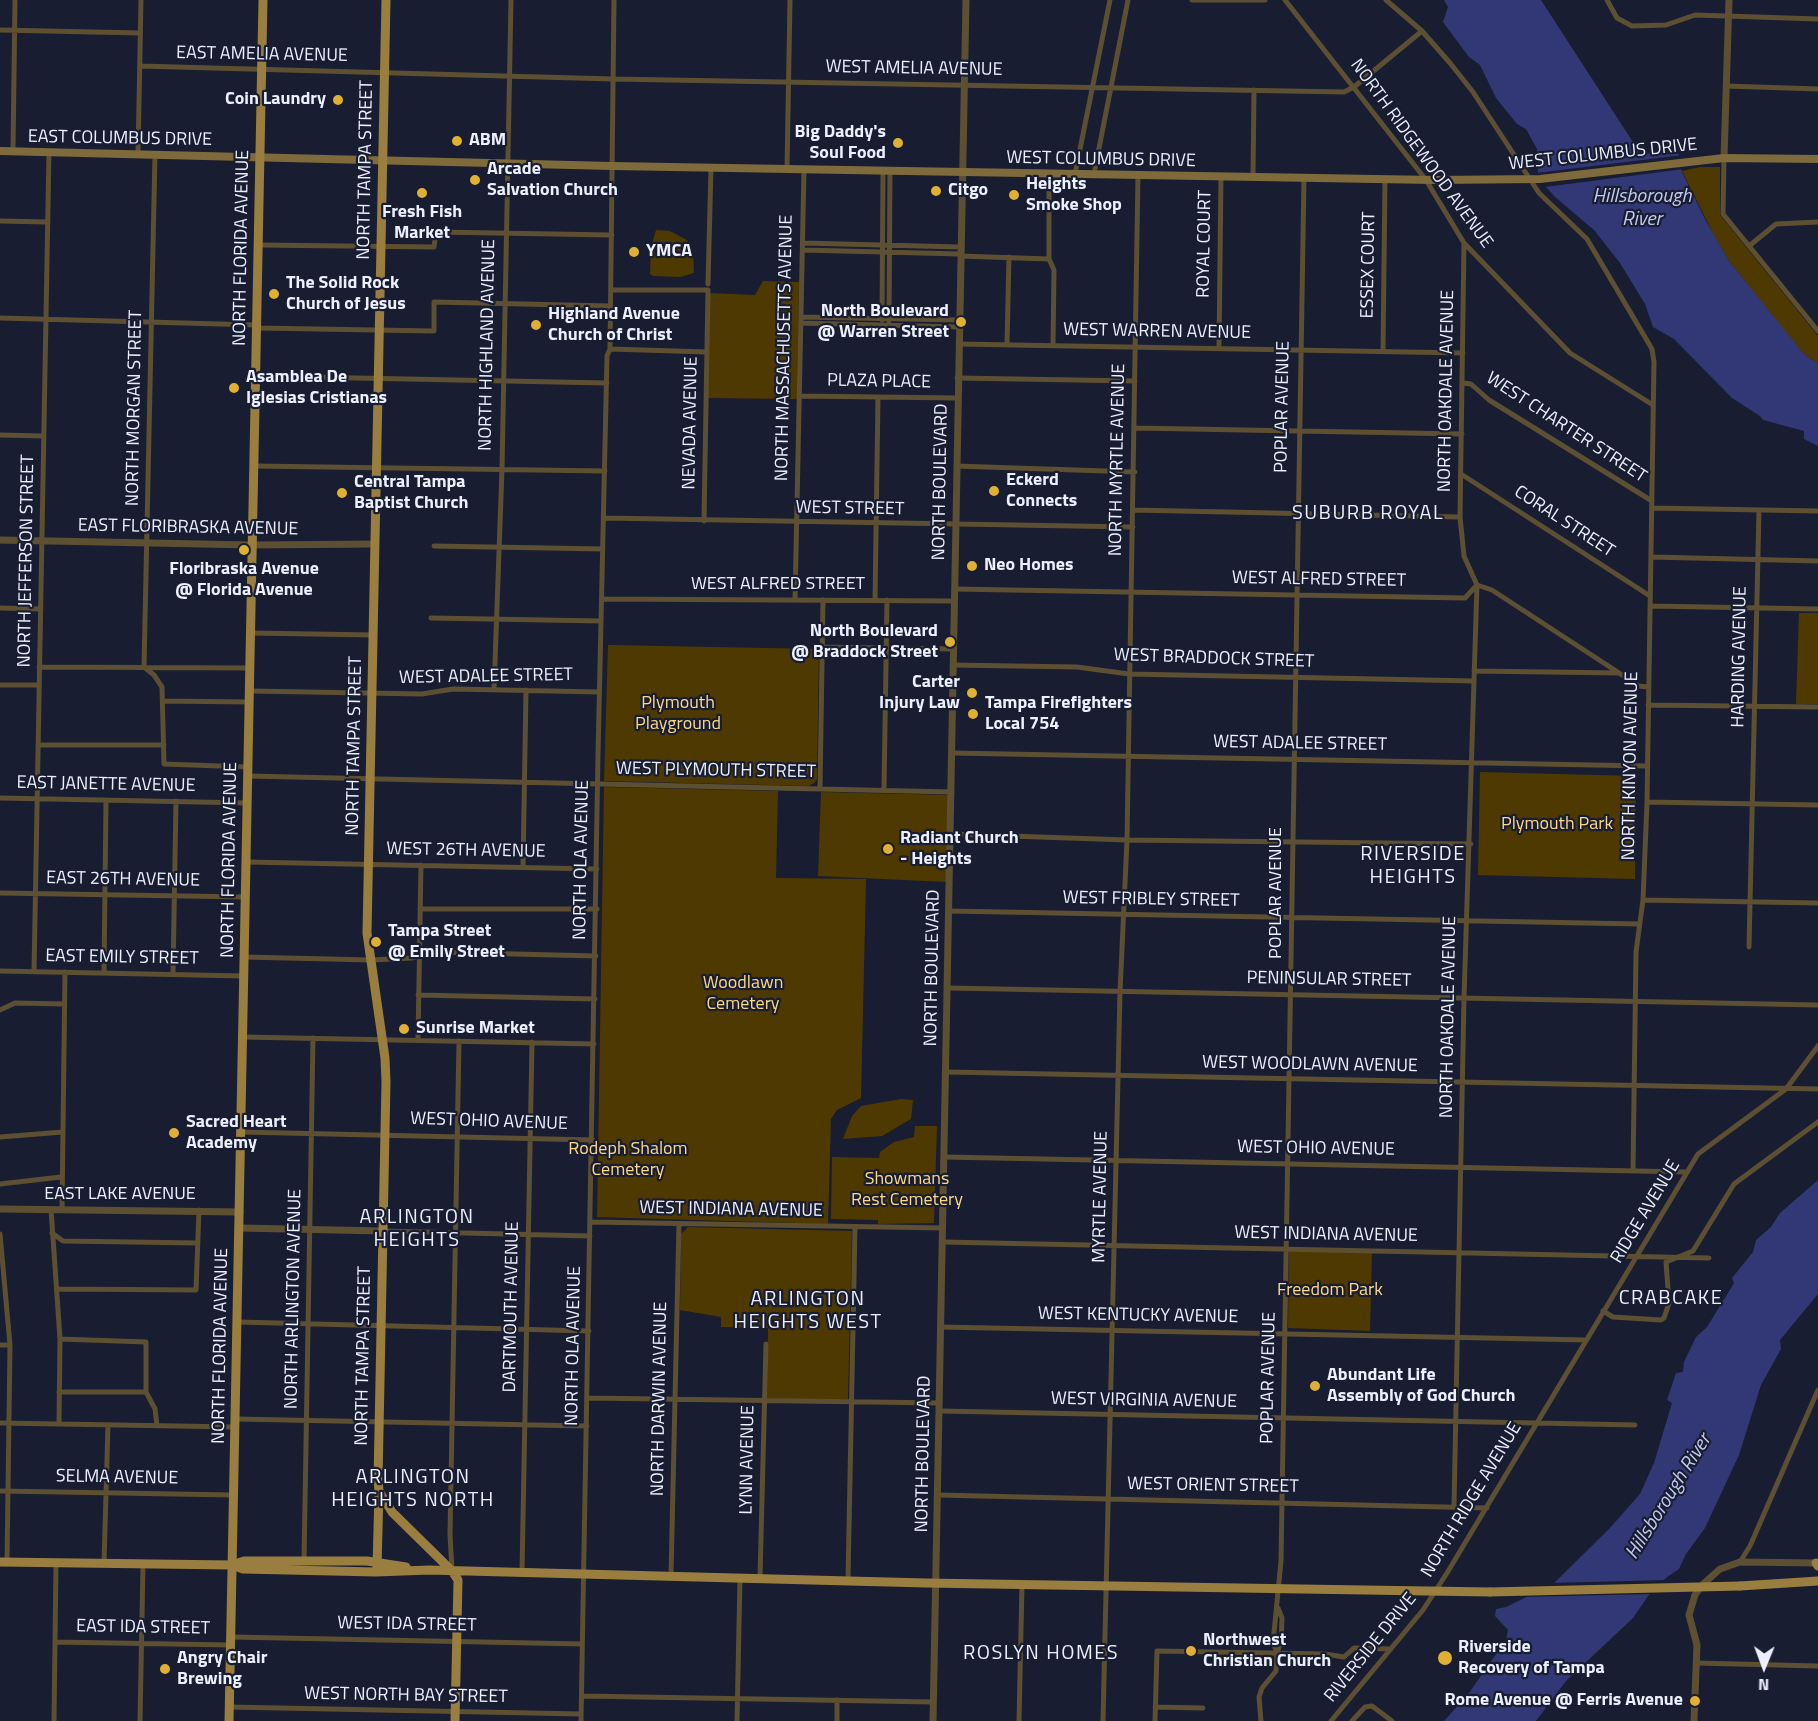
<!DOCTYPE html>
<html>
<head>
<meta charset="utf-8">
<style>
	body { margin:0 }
	#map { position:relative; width:1818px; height:1721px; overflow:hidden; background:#191d31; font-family:"Titillium Web",sans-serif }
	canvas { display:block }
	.north { position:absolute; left:1734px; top:1637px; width:60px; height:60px; -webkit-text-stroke:4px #191d31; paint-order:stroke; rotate:181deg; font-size:16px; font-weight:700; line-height:24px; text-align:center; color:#ecf0fe }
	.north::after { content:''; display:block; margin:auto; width:21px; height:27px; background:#ecf0fe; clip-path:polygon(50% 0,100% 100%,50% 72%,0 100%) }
</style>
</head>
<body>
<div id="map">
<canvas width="1818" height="1721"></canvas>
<div class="north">N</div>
</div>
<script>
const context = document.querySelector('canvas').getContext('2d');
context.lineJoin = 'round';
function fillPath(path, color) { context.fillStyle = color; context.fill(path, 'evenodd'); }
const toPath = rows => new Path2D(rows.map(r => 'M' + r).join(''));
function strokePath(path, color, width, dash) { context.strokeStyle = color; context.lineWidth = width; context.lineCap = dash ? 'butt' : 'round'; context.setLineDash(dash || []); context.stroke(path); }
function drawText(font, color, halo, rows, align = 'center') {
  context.font = font + ' "Titillium Web",sans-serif'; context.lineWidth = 4.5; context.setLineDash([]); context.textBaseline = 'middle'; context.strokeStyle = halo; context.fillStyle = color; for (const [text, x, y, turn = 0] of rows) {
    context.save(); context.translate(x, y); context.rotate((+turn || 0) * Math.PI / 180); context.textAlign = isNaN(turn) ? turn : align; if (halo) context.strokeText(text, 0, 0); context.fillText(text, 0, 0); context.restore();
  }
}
const green = toPath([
	[1700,167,1720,167,1720,215,1818,336,1818,364,1804,354,1787,334,1729,261,1714,235,1682,171],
	[656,230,670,231,687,240,693,251,694,273,680,277,653,276,650,274,651,247],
	[763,281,799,282,797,399,706,398,709,293,755,295],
	[1799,613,1818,613,1818,704,1796,704],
	[608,645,819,649,817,779,814,783,809,786,604,781],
	[1480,772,1636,776,1635,879,1478,875],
	[604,787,778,791,776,878,866,879,861,1098,837,1110,831,1119,828,1224,597,1217],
	[821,792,949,795,947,882,818,876],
	[901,1099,913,1100,911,1119,882,1136,843,1139,852,1116,861,1106],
	[915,1126,937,1126,934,1223,878,1224,878,1220,831,1219,832,1157,879,1158,880,1152,894,1142,914,1137],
	[688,1227,852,1231,848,1399,767,1399,768,1328,721,1327,721,1317,680,1310,681,1234],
	[1289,1251,1372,1253,1370,1331,1288,1328]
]);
const water = toPath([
	[1444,0,1541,0,1640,153,1679,154,1682,172,1705,219,1729,261,1804,354,1818,364,1818,446,1804,439,1804,431,1763,420,1760,416,1732,398,1674,339,1653,327,1645,304,1620,263,1594,230,1555,197,1545,186,1538,173,1537,149,1526,129,1517,124,1496,98,1480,65,1469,57,1443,22,1448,7],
	[1818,1180,1818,1294,1780,1340,1781,1349,1761,1385,1739,1455,1705,1528,1686,1554,1679,1569,1667,1577,1648,1596,1633,1618,1566,1681,1536,1721,1444,1721,1469,1693,1506,1640,1508,1630,1495,1616,1496,1609,1506,1607,1553,1584,1609,1529,1640,1494,1654,1463,1672,1403,1667,1400,1676,1373,1683,1372,1684,1362,1696,1337,1707,1327,1734,1283,1732,1278,1753,1252,1756,1240,1771,1227,1780,1213]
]);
const pier = toPath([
	[1683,155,1684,169,1545,187,1536,173],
	[1668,1580,1654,1594,1521,1597,1548,1583]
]);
const minor = toPath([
	[1192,0,1265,0],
	[1285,0,1426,180,1464,243,1570,353,1653,405],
	[1386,0,1422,31,1450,63,1473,92,1539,193,1587,239,1652,349,1654,362,1647,802,1643,900,1636,952,1633,1171],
	[1607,0,1617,18,1632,26,1666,25,1695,15,1818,19],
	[0,30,140,33],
	[140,66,613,79,1344,92,1354,87,1422,31],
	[1726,86,1818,89],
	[13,151,15,0],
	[138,154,141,0],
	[1724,158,1723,214,1818,331],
	[787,169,790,0],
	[1049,174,1049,259,1054,270,1053,345],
	[1075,174,1110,0],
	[1094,174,1128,0],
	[1253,177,1254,90],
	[0,221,48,222],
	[803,243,960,247],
	[259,245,434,247,436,232,612,235],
	[1749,246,1776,224,1818,222],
	[803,250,960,254],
	[960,256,1049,259],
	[708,284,711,167],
	[611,290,708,290,704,521],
	[801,317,959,320],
	[0,318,257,325],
	[882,320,883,171],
	[889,321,890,171],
	[801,323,958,327],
	[257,328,434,331,434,302,611,306],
	[958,344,1463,353],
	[1007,344,1009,257],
	[1219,348,1221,176],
	[610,349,707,352],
	[1383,351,1385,180],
	[256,376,607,383],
	[957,378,1135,381],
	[1463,383,1471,384,1489,400,1652,501],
	[800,396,957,398],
	[1135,428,1462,434],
	[0,435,44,436],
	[255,466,605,471],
	[956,466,1135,472],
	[1461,474,1650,596],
	[1652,508,1818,511],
	[1133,510,1460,517],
	[604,518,1133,527],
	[434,546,603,549],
	[1651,557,1818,561],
	[954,589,1465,598,1477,585,1492,590,1639,686,1648,687],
	[602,599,954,601],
	[795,600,804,169],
	[875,601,878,397],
	[1650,606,1818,609],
	[0,608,41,609],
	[431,618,601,621],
	[251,633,374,635],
	[822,647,954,649],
	[953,665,1077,667,1129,674,1474,681],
	[39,667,250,668],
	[144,667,155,154],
	[144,667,154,675,162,687,164,764,248,767],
	[1474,671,1619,673],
	[0,685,39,685],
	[494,690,502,469,511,0],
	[250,691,422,694,453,689,599,692],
	[163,701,250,702],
	[1648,705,1818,707],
	[38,745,164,745],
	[952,753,1647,766],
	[248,776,952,792],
	[820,788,823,600],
	[884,789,887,600],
	[0,798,247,803],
	[1647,802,1818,805],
	[951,834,1127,840,1471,844],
	[247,862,597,869],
	[523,867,526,690],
	[0,893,246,897],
	[1643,900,1818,903],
	[420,909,597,909],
	[949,911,1639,924],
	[1749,947,1759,510],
	[244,957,371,960,412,958,432,952,596,956],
	[0,971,244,976],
	[34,972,49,152],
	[104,973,106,801],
	[173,974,176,801],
	[948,988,1818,1005],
	[418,995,595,999],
	[0,1010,15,1003,64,1004],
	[243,1037,594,1044],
	[418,1040,421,865],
	[946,1072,1818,1089],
	[241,1132,593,1140],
	[0,1137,63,1132],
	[944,1157,1687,1172],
	[0,1184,61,1177],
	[51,1209,60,1339,59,1424],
	[62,1209,65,972],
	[591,1222,943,1228],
	[383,1231,590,1236],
	[52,1233,63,1241,198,1243],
	[0,1234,10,1345,7,1562],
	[943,1242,1709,1258],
	[58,1289,196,1290,199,1210],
	[1603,1311,1613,1317,1661,1320,1664,1318,1669,1303,1666,1262,1693,1251,1734,1184,1818,1122],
	[238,1322,589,1331],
	[941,1327,1586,1340],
	[60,1339,146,1342,146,1392],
	[0,1345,10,1345],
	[59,1392,146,1392,155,1409,157,1426],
	[588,1398,940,1403],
	[940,1411,1635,1425],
	[236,1419,587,1426],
	[0,1423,236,1427],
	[0,1491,233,1495],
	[938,1495,1487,1508],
	[1454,1507,1464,998,1477,585,1464,556,1460,517,1464,243],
	[304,1561,313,1038],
	[1740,1562,1750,1546,1818,1390],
	[104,1563,108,1425],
	[452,1570,450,1535,459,1041],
	[522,1572,532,1042],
	[671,1575,679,1224],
	[760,1577,766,1344],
	[848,1579,855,1227],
	[231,1637,582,1644],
	[55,1642,231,1645],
	[1277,1652,1273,1643,1281,1561,1304,178],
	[1696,1663,1818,1666],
	[582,1696,933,1702],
	[229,1707,581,1714],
	[1155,1707,1203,1708],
	[54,1721,56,1563],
	[140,1721,143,1564],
	[581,1721,598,755,607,356,610,349,614,0],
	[737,1721,740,1578],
	[837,1721,837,1700],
	[1019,1721,1022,1584],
	[1103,1721,1120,992,1127,840,1138,175],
	[1155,1721,1157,1651,1325,1654,1344,1657,1354,1648,1391,1649],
	[1261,1721,1259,1697,1262,1688,1276,1671,1277,1652,1281,1643,1282,1618,1278,1608],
	[1331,1721,1423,1610,1447,1573,1698,1154,1786,1089,1818,1046],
	[1352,1721,1365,1707,1372,1706,1392,1721]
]);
const tertiary = toPath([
	[1724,158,1729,0],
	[0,540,252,545,375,544],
	[0,1209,240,1212],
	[240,1228,383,1231],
	[933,1721,966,0],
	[1694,1721,1697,1645,1689,1615,1695,1595,1701,1586,1720,1569,1740,1562,1818,1563]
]);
const secondary = toPath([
	[0,151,612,166,1434,180,1540,179,1724,158,1818,159]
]);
const primary = toPath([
	[386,0,367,933,385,1058,386,1082,378,1480,379,1491,392,1512,452,1571,458,1580,455,1721],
	[0,1562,232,1565,243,1569,376,1572,429,1570,926,1583,1490,1592],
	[1816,1563,1818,1566],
	[232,1565,244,1561,367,1561,406,1567],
	[377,1567,379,1491],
	[1740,1586,1818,1581],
	[229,1721,263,0]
]);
const primaryBridge = toPath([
	[1490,1592,1740,1586]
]);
const markers = [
	[338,100,6,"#dfb034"],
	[457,141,6,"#dfb034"],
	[898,143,6,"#dfb034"],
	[475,180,6,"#dfb034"],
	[936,191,6,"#dfb034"],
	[422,193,6,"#dfb034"],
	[1014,195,6,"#dfb034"],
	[634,252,6,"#dfb034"],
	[274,294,6,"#dfb034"],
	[961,322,6,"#dfb034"],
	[536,325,6,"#dfb034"],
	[234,388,6,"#dfb034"],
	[994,491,6,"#dfb034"],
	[342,493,6,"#dfb034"],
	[244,550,6,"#dfb034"],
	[972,566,6,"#dfb034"],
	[950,642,6,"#dfb034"],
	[972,693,6,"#dfb034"],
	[973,714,6,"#dfb034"],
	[888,849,6,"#dfb034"],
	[376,942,6,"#dfb034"],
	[404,1029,6,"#dfb034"],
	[174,1133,6,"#dfb034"],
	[1315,1386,6,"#dfb034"],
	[1191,1651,6,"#dfb034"],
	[1445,1658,8,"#dfb034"],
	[165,1669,6,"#dfb034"],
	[1695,1701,6,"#dfb034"]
];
const streetNames = [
	["EAST AMELIA AVENUE",262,55,1],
	["WEST AMELIA AVENUE",914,69,1],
	["EAST COLUMBUS DRIVE",120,139,1],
	["NORTH RIDGEWOOD AVENUE",1421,154,54],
	["WEST COLUMBUS DRIVE",1603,155,-6],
	["WEST COLUMBUS DRIVE",1101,160,1],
	["NORTH TAMPA STREET",366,170,-89],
	["ROYAL COURT",1205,244,-89],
	["NORTH FLORIDA AVENUE",242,248,-89],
	["ESSEX COURT",1369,265,-89],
	["WEST WARREN AVENUE",1157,332,1],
	["NORTH HIGHLAND AVENUE",488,345,-89],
	["NORTH MASSACHUSETTS AVENUE",785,348,-89],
	["PLAZA PLACE",879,382,1],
	["NORTH OAKDALE AVENUE",1447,391,-89],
	["POPLAR AVENUE",1283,407,-89],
	["NORTH MORGAN STREET",135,408,-89],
	["NEVADA AVENUE",691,423,-89],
	["WEST CHARTER STREET",1566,428,33],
	["NORTH MYRTLE AVENUE",1118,460,-89],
	["NORTH BOULEVARD",941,482,-89],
	["WEST STREET",850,509,1],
	["CORAL STREET",1564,522,33],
	["EAST FLORIBRASKA AVENUE",188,528,1],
	["NORTH JEFFERSON STREET",27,561,-89],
	["WEST ALFRED STREET",1319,580,1],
	["WEST ALFRED STREET",778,585],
	["HARDING AVENUE",1740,657,-89],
	["WEST BRADDOCK STREET",1214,659,2],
	["WEST ADALEE STREET",486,677,-1],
	["WEST ADALEE STREET",1300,744,1],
	["NORTH TAMPA STREET",355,746,-89],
	["NORTH KINYON AVENUE",1631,766,-89],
	["WEST PLYMOUTH STREET",716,771,1],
	["EAST JANETTE AVENUE",106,785,1],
	["WEST 26TH AVENUE",466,851,1],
	["NORTH FLORIDA AVENUE",230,860,-89],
	["NORTH OLA AVENUE",582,860,-89],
	["EAST 26TH AVENUE",123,880,1],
	["POPLAR AVENUE",1277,893,-90],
	["WEST FRIBLEY STREET",1151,900,1],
	["EAST EMILY STREET",122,958,1],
	["NORTH BOULEVARD",933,968,-89],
	["PENINSULAR STREET",1329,980,1],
	["NORTH OAKDALE AVENUE",1449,1017,-89],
	["WEST WOODLAWN AVENUE",1310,1065,1],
	["WEST OHIO AVENUE",489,1122,2],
	["WEST OHIO AVENUE",1316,1149,1],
	["EAST LAKE AVENUE",120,1195],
	["MYRTLE AVENUE",1101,1197,-89],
	["WEST INDIANA AVENUE",731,1210,1],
	["RIDGE AVENUE",1646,1212,-59],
	["WEST INDIANA AVENUE",1326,1235,1],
	["NORTH ARLINGTON AVENUE",294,1299,-89],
	["DARTMOUTH AVENUE",512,1307,-89],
	["WEST KENTUCKY AVENUE",1138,1316,1],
	["NORTH FLORIDA AVENUE",221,1346,-89],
	["NORTH OLA AVENUE",574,1346,-89],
	["NORTH TAMPA STREET",364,1356,-89],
	["POPLAR AVENUE",1269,1378,-89],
	["NORTH DARWIN AVENUE",660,1399,-89],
	["WEST VIRGINIA AVENUE",1144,1401,1],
	["NORTH BOULEVARD",924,1454,-89],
	["LYNN AVENUE",748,1460,-89],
	["SELMA AVENUE",117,1478,1],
	["WEST ORIENT STREET",1213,1486,1],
	["NORTH RIDGE AVENUE",1472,1500,-59],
	["WEST IDA STREET",407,1625,1],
	["EAST IDA STREET",143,1628,1],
	["RIVERSIDE DRIVE",1371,1648,-51],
	["WEST NORTH BAY STREET",406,1696,1]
];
const poiNames = [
	["Coin Laundry",326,100,"right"],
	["Big Daddy's",886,133,"right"],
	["Soul Food",886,154,"right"],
	["ABM",469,141],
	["Arcade",487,170],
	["Salvation Church",487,191],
	["Heights",1026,185],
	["Smoke Shop",1026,206],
	["Citgo",948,191],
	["Fresh Fish",422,213,"center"],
	["Market",422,234,"center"],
	["YMCA",646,252],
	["The Solid Rock",286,284],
	["Church of Jesus",286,305],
	["North Boulevard",949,312,"right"],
	["@ Warren Street",949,333,"right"],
	["Highland Avenue",548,315],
	["Church of Christ",548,336],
	["Asamblea De",246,378],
	["Iglesias Cristianas",246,399],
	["Eckerd",1006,481],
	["Connects",1006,502],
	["Central Tampa",354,483],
	["Baptist Church",354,504],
	["Neo Homes",984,566],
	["Floribraska Avenue",244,570,"center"],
	["@ Florida Avenue",244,591,"center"],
	["North Boulevard",938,632,"right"],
	["@ Braddock Street",938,653,"right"],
	["Carter",960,683,"right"],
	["Injury Law",960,704,"right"],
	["Tampa Firefighters",985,704],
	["Local 754",985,725],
	["Radiant Church",900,839],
	["- Heights",900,860],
	["Tampa Street",388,932],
	["@ Emily Street",388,953],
	["Sunrise Market",416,1029],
	["Sacred Heart",186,1123],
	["Academy",186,1144],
	["Abundant Life",1327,1376],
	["Assembly of God Church",1327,1397],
	["Northwest",1203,1641],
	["Christian Church",1203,1662],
	["Riverside",1458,1648],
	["Recovery of Tampa",1458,1669],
	["Angry Chair",177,1659],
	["Brewing",177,1680],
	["Rome Avenue @ Ferris Avenue",1683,1701,"right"]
];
const parkNames = [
	["Plymouth",678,704],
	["Playground",678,725],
	["Plymouth Park",1557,825],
	["Woodlawn",743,984],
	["Cemetery",743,1005],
	["Rodeph Shalom",628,1150],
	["Cemetery",628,1171],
	["Showmans",907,1180],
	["Rest Cemetery",907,1201],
	["Freedom Park",1330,1291]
];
const waterNames = [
	["Hillsborough",1642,197],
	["River",1642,220],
	["Hillsborough River",1669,1497,-58]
];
const neighbourhoodNames = [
	["SUBURB ROYAL",1368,514],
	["RIVERSIDE",1413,855],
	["HEIGHTS",1413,878],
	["ARLINGTON",417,1218],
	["HEIGHTS",417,1241],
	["CRABCAKE",1671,1299],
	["ARLINGTON",808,1300],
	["HEIGHTS WEST",808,1323],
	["ARLINGTON",413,1478],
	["HEIGHTS NORTH",413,1501],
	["ROSLYN HOMES",1041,1654]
];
fillPath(green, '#4e3a00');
fillPath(water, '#323875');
fillPath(pier, '#191d31');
strokePath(minor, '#5c4f32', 5);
strokePath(tertiary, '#5c4f32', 7);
strokePath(secondary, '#7e6a3a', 8);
strokePath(primary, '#997e3f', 9);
strokePath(primaryBridge, '#997e3f', 9);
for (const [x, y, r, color] of markers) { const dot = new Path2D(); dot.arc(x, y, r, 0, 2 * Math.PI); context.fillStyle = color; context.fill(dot); strokePath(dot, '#191d31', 2); }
drawText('18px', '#ecf0fe', '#191d31', streetNames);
drawText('bold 18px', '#ecf0fe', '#191d31', poiNames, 'left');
drawText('18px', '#fcd988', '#191d31', parkNames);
drawText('italic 20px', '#c1c9ef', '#191d31', waterNames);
context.letterSpacing = '1.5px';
drawText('20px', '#ecf0fe', '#191d31', neighbourhoodNames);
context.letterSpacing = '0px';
</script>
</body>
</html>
